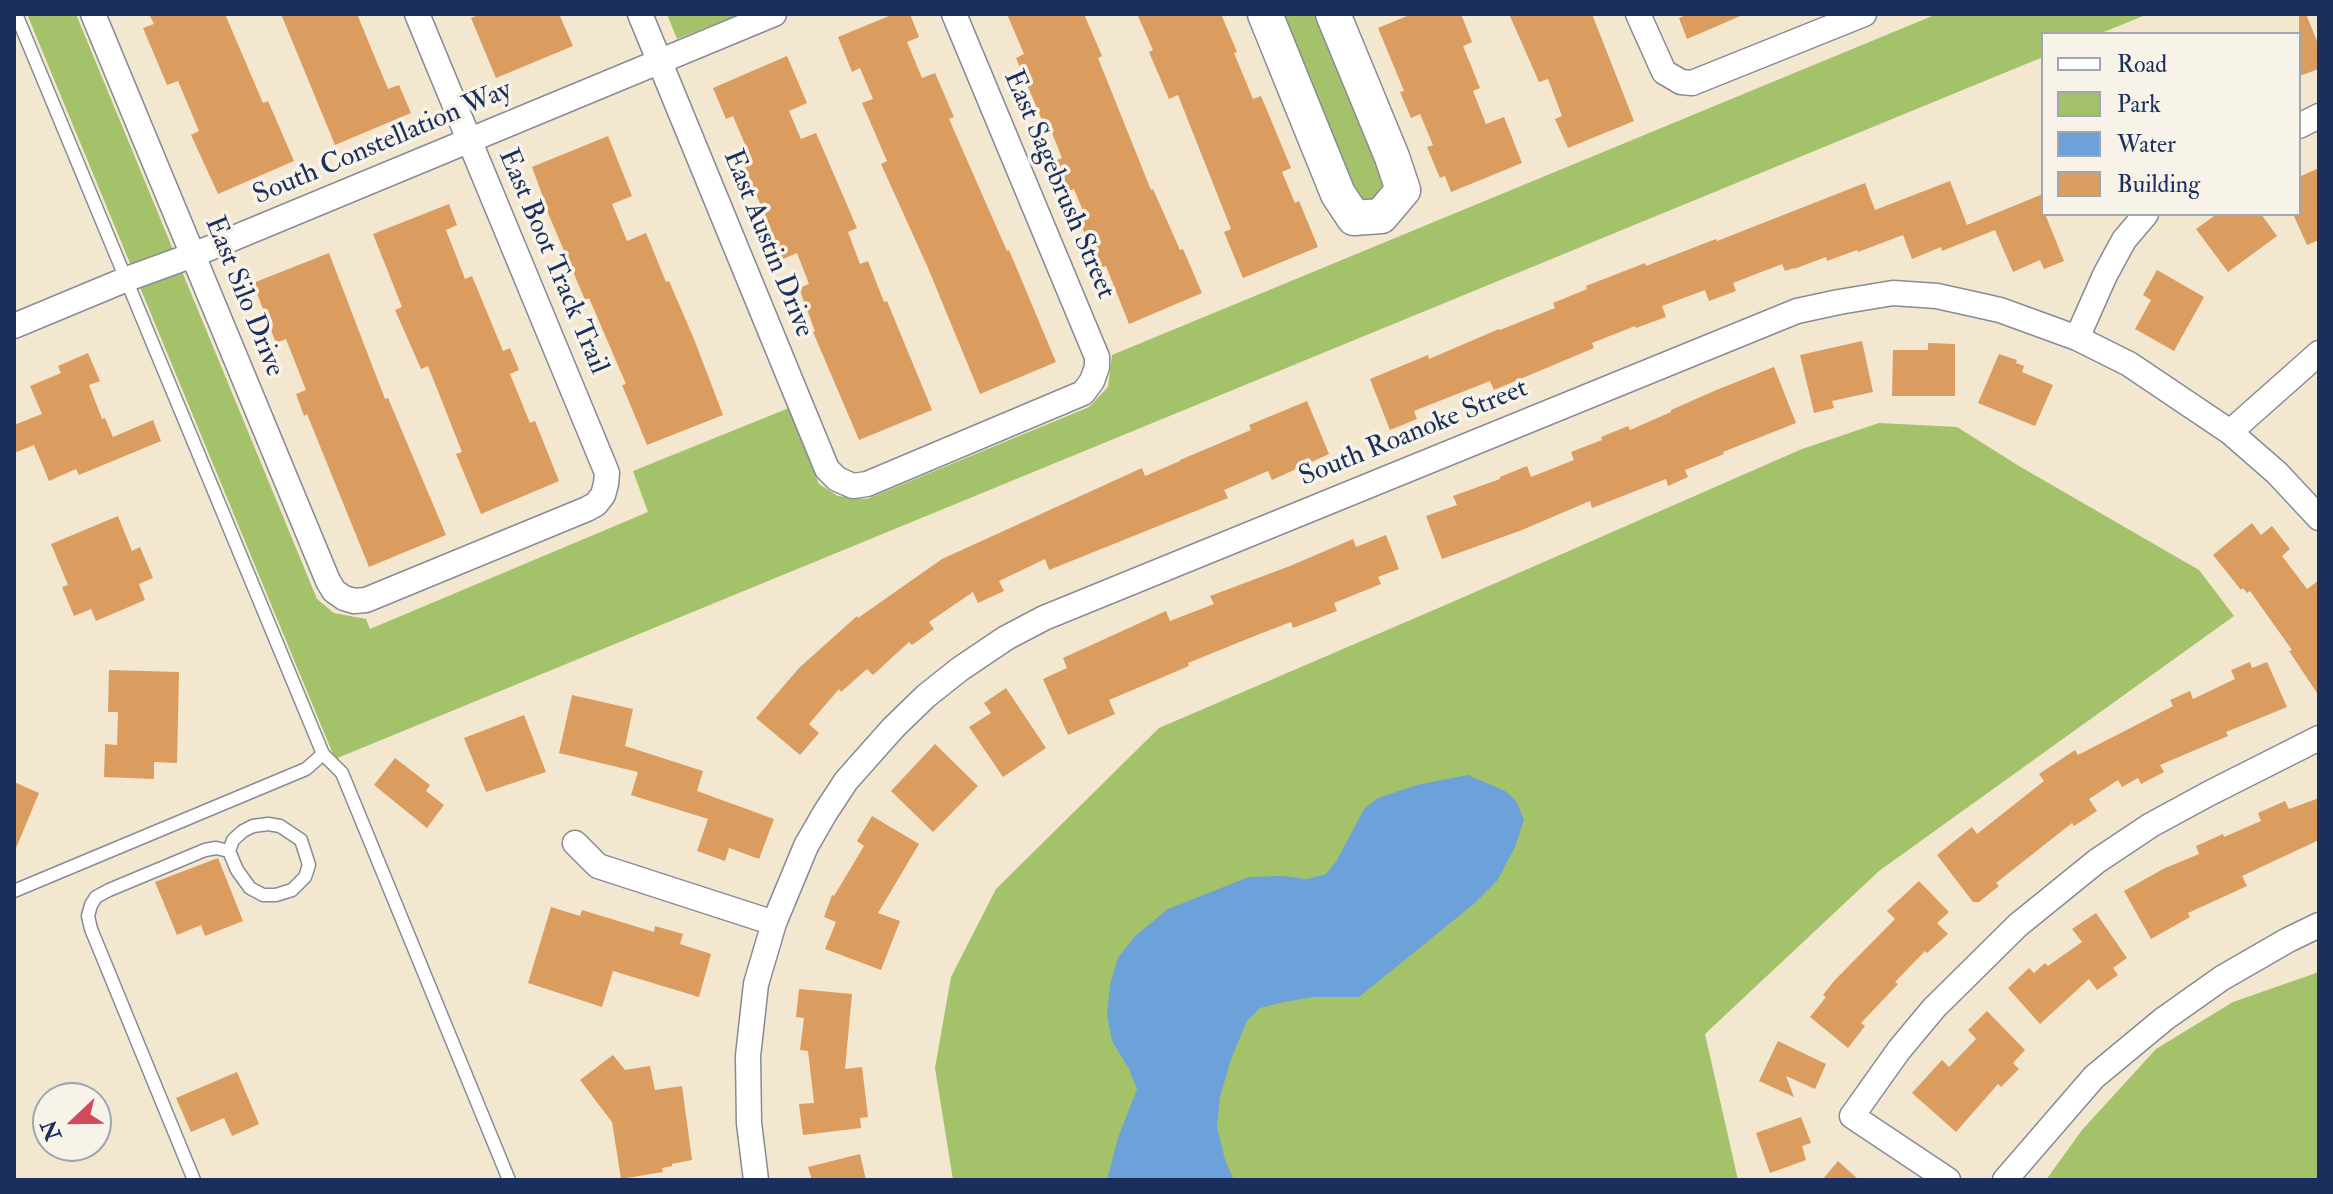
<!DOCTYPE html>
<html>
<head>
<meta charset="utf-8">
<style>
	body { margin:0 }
	#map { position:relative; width:2333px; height:1194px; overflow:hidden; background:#f3e7d0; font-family:"IM FELL Double Pica",serif }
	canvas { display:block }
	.frame { position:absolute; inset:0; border:16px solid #1b2f5e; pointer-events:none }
	.legend { position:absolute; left:2041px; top:32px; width:260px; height:184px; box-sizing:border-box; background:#f7f3e8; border:2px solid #9fa5b1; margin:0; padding:10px 14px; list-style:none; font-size:24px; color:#1b2f5e }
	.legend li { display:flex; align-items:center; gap:16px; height:40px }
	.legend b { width:40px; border:2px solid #9fa5b1 }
	.north { position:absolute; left:32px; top:1082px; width:80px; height:80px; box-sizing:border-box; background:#f7f3e8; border:2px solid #9fa5b1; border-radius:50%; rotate:248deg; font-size:22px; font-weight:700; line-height:32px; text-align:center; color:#1b2f5e }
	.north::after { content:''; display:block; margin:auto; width:28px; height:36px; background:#d1495b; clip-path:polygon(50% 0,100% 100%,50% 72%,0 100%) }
</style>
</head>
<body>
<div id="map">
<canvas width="2333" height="1194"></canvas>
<div class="frame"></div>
<ul class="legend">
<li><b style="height:10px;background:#fff"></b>Road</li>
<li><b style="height:22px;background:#a4c26a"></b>Park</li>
<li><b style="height:22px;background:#6ca1d9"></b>Water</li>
<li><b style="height:22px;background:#db9c5f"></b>Building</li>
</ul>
<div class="north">N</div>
</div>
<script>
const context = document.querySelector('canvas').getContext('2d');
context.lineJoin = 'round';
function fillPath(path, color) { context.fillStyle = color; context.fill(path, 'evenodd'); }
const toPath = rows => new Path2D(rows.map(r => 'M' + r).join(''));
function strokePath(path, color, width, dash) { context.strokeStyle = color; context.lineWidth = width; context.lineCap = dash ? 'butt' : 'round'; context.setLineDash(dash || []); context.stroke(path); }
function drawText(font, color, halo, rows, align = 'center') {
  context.font = font + ' "IM FELL Double Pica",serif'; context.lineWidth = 7; context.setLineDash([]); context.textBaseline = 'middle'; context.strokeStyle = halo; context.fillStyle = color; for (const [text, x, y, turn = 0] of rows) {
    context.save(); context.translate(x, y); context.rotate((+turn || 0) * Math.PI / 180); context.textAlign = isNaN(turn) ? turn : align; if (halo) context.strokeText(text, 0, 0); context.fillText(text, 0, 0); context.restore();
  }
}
const green = toPath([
	[27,14,76,14,317,599,334,613,366,619,370,629,648,512,633,471,789,408,819,484,838,496,867,499,1089,407,1108,387,1112,355,1937,14,2148,14,2099,34,2043,34,2043,57,335,759],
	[667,14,740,14,677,39],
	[1277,14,1318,14,1387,186,1373,202,1362,203,1351,194],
	[1879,423,1957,427,2019,466,2199,570,2234,616,1879,871,1705,1034,1738,1180,953,1180,935,1068,951,977,996,889,1159,728,1450,603,1802,449],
	[2319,972,2319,1180,2046,1180,2082,1130,2156,1049,2233,1002]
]);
const water = toPath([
	[1468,775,1505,791,1517,802,1524,820,1515,847,1497,881,1475,903,1359,997,1313,997,1279,1003,1260,1008,1247,1021,1231,1059,1220,1097,1217,1127,1225,1160,1234,1180,1107,1180,1118,1138,1137,1089,1129,1069,1112,1041,1107,1015,1110,985,1118,958,1135,936,1168,909,1249,877,1282,876,1307,879,1326,874,1336,862,1364,809,1378,798,1417,785]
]);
const building = toPath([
	[149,14,225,14,263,103,268,101,294,161,218,194,191,135,199,131,178,81,167,85,143,28,154,24],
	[281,14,357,14,388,89,399,85,411,113,335,145],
	[481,14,559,14,573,46,496,78,471,18],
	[894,14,910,14,919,37,907,42,922,78,935,73,954,117,949,119,1007,251,1009,250,1056,362,980,394,928,268,881,164,887,161,862,103,873,99,860,68,852,72,838,37],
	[1007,14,1084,14,1102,56,1098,58,1151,190,1153,189,1180,250,1183,249,1202,293,1129,324,1106,266,1100,268,1079,221,1086,218,1074,189,1066,192,1053,162,1062,158,1050,128,1046,130,1016,58,1024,54],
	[1137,14,1221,14,1237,52,1234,53,1253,99,1261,96,1291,168,1282,172,1295,203,1299,201,1318,247,1243,278,1224,232,1231,229,1178,95,1169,99,1149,52,1153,50],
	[1412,14,1461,14,1472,42,1463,46,1480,88,1473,91,1486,124,1504,117,1522,163,1451,192,1445,176,1440,178,1427,147,1433,145,1420,114,1411,118,1400,92,1404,91,1378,28],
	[1509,14,1592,14,1634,121,1568,148,1555,119,1562,116,1548,79,1539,82],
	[1689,14,1745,14,1687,39,1679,18],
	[2299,14,2306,14,2319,46,2319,69,2299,76],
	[787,56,807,103,789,111,801,139,816,133,857,228,848,232,860,264,868,261,884,302,887,301,932,410,859,440,813,332,815,331,799,288,809,284,797,253,783,259,739,153,747,149,733,116,726,119,713,88],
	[608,136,632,196,612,204,627,241,646,233,666,282,669,281,694,339,723,415,647,445,622,385,626,384,589,298,585,300,545,206,546,205,532,167],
	[2319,168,2319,240,2307,245,2293,214,2299,214,2299,177],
	[1950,181,1967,225,2043,194,2043,214,2045,214,2064,261,2044,269,2040,260,2013,272,1995,230,1942,251,1941,247,1912,259,1903,235,1858,252,1857,250,1827,261,1826,257,1794,269,1794,268,1785,271,1782,264,1733,283,1736,291,1709,301,1705,290,1662,306,1666,317,1636,328,1635,326,1592,343,1594,348,1494,390,1490,381,1414,411,1417,419,1390,430,1370,379,1428,355,1429,359,1499,329,1500,330,1555,308,1553,303,1587,289,1586,286,1645,263,1646,266,1716,239,1717,241,1865,183,1875,210],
	[449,204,457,225,446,230,465,279,472,276,503,351,510,348,519,370,510,374,530,423,535,421,559,481,481,514,456,454,462,452,428,366,421,369,395,310,402,307,373,234],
	[2217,214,2261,214,2277,236,2228,272,2196,229],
	[329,253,385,399,388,398,446,535,369,567,307,414,304,416,296,394,306,390,286,339,276,343,253,283],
	[2157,270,2204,297,2174,351,2135,329,2151,300,2143,295],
	[1862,341,1873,392,1832,401,1834,408,1814,413,1800,355],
	[1928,343,1955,344,1955,396,1892,396,1893,350,1928,350],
	[88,353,100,381,89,385,102,419,105,418,113,437,153,420,161,441,79,475,76,469,49,481,34,445,14,453,14,425,42,414,30,386,61,373,58,366],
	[1999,354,2017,360,2016,363,2024,366,2022,372,2053,385,2035,426,1978,403],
	[1774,367,1796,423,1723,452,1724,454,1685,470,1688,477,1668,486,1666,479,1592,508,1590,501,1522,530,1442,559,1426,516,1457,505,1453,496,1500,479,1500,477,1527,466,1531,477,1574,460,1571,452,1602,440,1601,437,1628,426,1630,430,1671,412,1671,410,1714,391],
	[1307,401,1329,454,1272,480,1268,471,1224,490,1228,498,1049,570,1045,559,999,581,1004,591,978,603,973,592,929,622,934,629,912,645,909,642,873,675,867,669,841,692,839,689,809,724,819,733,800,755,756,718,799,668,857,616,858,618,942,559,1142,468,1145,476,1180,461,1180,460,1251,430,1249,425],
	[118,516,132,551,140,547,153,578,139,584,145,600,96,621,91,609,74,616,62,587,68,585,51,544],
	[2252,523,2261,535,2272,526,2290,549,2282,556,2307,589,2319,580,2319,696,2289,651,2292,650,2250,591,2247,593,2243,588,2241,590,2213,555],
	[1386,535,1399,569,1378,577,1381,584,1334,603,1337,611,1293,628,1291,622,1257,635,1188,663,1189,666,1109,700,1115,714,1068,735,1043,679,1067,668,1063,658,1166,611,1170,621,1214,604,1210,596,1290,566,1353,539,1356,547],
	[2250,662,2252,668,2267,662,2287,707,2226,732,2228,736,2160,765,2164,772,2141,784,2138,778,2122,787,2118,780,2089,799,2097,811,2074,826,2072,823,1996,883,1999,886,1979,902,1973,902,1937,855,1972,827,1977,834,2044,781,2039,774,2075,750,2078,755,2173,706,2170,700,2190,691,2193,699,2235,679,2231,670],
	[109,670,179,672,177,763,154,762,154,779,104,777,105,744,117,745,118,712,108,712],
	[1006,688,1046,748,1003,777,969,727,991,713,984,703],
	[572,695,633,709,625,746,703,771,697,791,774,819,759,859,729,848,725,861,697,851,708,819,631,795,638,772,559,753],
	[524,715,546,772,486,792,464,738],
	[935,744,978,786,933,832,891,791],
	[395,758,430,785,426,791,444,805,427,828,374,785],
	[14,782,39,793,14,853],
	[2319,798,2319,840,2242,876,2247,886,2188,913,2190,917,2151,939,2124,891,2163,869,2199,854,2196,846,2223,834,2224,837,2261,821,2258,813,2285,801,2289,809],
	[872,816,919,844,878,913,900,921,881,970,825,949,836,922,824,917,832,895,834,896,864,846,857,841],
	[218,858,243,921,205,936,201,925,177,935,155,882],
	[1919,881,1949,912,1937,923,1948,934,1927,953,1925,951,1895,982,1898,984,1861,1023,1865,1026,1848,1048,1810,1017,1826,997,1823,995,1834,981,1895,919,1887,911],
	[551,907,580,916,582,910,654,932,655,926,683,934,680,944,711,954,699,997,613,971,602,1007,528,983],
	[2096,913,2127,958,2113,968,2118,975,2097,990,2089,979,2040,1024,2008,988,2029,968,2034,973,2045,963,2048,966,2082,942,2072,929],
	[799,989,852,994,845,1069,862,1067,868,1117,860,1118,861,1128,803,1135,799,1104,814,1103,808,1051,800,1050,804,1018,796,1017],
	[1987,1011,2025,1050,2013,1063,2019,1069,2001,1087,1998,1084,1956,1132,1912,1093,1942,1060,1949,1067,1976,1039,1968,1030],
	[1778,1041,1826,1064,1815,1089,1786,1076,1794,1097,1759,1081],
	[613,1055,625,1070,650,1066,655,1090,682,1086,692,1160,672,1164,672,1166,662,1168,663,1172,621,1179,612,1122,580,1080],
	[237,1072,259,1124,232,1136,224,1118,191,1132,176,1098],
	[1801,1117,1811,1143,1802,1146,1806,1160,1770,1173,1756,1133],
	[860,1154,866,1180,812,1180,808,1167],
	[1838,1161,1859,1180,1822,1180]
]);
const lane = toPath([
	[16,14,323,754,342,773,509,1180],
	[268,824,280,826,301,840,309,865,305,877,292,890,276,895,263,895,250,888,237,870,229,851,233,840,243,831,253,826,268,824],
	[14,891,306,769,323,754],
	[194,1180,91,929,88,916,91,905,96,897,109,890,205,850,216,848,229,851]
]);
const street = toPath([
	[93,14,328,581,334,591,344,598,354,601,366,600,587,509,596,504,603,495,606,484,607,473,603,463,417,14],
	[640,14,827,469,837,479,853,486,867,484,1083,393,1092,381,1097,367,1097,357,954,14],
	[1638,14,1664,72,1681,82,1692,83,1864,14],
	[2299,126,2319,116],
	[14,326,127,279,193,255,774,14],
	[2077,338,2129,364,2230,432,2277,473,2319,518],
	[2230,432,2319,353],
	[575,843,598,866,774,923],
	[756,1180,749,1123,748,1056,756,984,774,923,806,846,825,813,846,781,893,728,926,696,960,669,1006,638,1044,618,1797,311,1839,302,1893,293,1937,296,2000,310,2077,338,2105,275,2124,240,2146,214],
	[1948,1180,1852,1116,1899,1050,1934,1008,2018,925,2097,861,2151,825,2210,793,2319,738],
	[2005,1180,2094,1077,2164,1019,2222,978,2288,940,2319,925]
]);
const secondary = toPath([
	[1265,14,1338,194,1354,218,1381,216,1403,190,1392,157,1333,14]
]);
const streetNames = [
	["South Constellation Way",383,144,-23],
	["East Sagebrush Street",1058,185,67],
	["East Austin Drive",767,244,68],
	["East Boot Track Trail",552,262,67],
	["East Silo Drive",243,297,68],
	["South Roanoke Street",1414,434,-22]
];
fillPath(green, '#a4c26a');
fillPath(water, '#6ca1d9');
fillPath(building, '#db9c5f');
strokePath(lane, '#878b97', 15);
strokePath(street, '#878b97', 27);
strokePath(secondary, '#878b97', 37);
strokePath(lane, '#fff', 12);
strokePath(street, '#fff', 24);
strokePath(secondary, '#fff', 34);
drawText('28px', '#1b2f5e', '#f7f3e8', streetNames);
</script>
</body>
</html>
